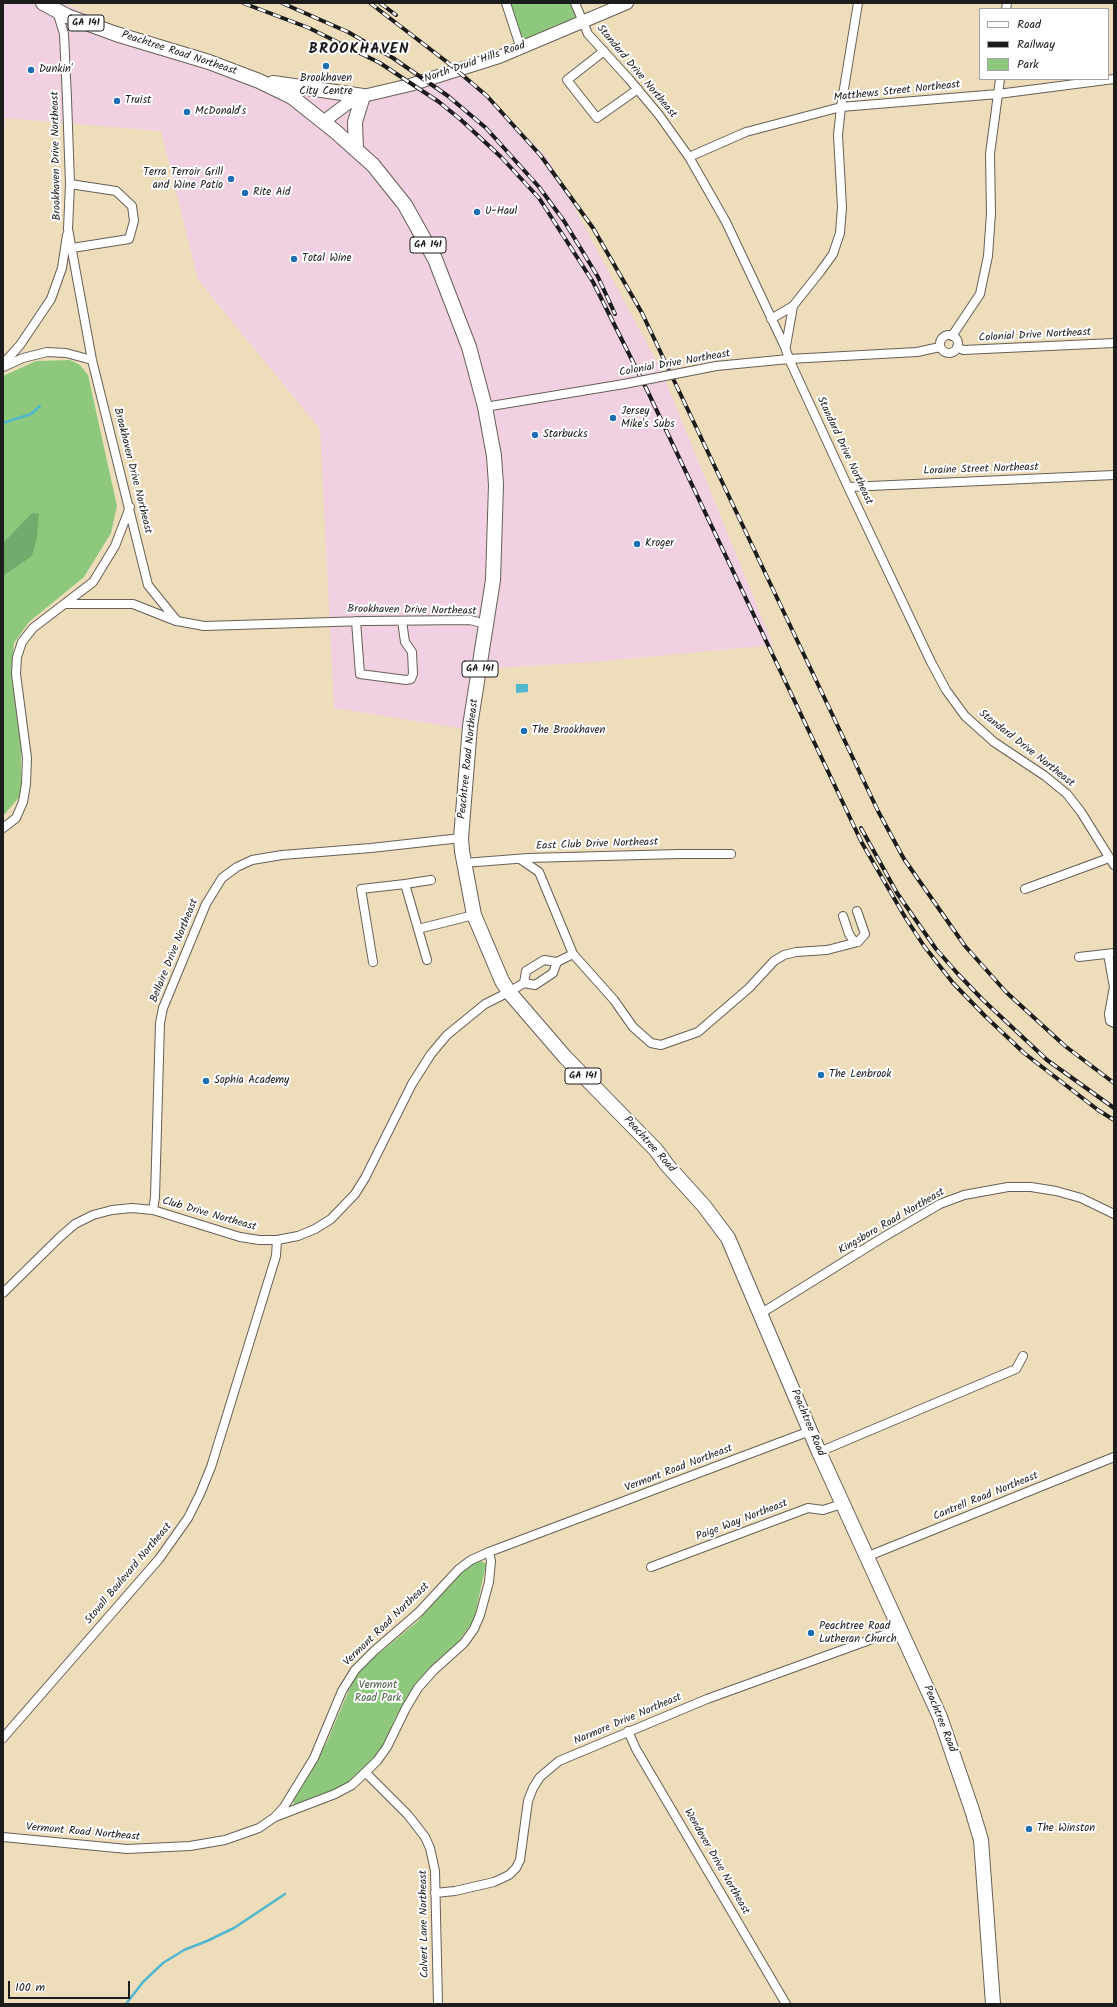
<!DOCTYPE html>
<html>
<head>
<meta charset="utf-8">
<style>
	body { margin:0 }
	#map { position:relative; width:1117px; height:2007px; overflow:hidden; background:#edb; font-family:Kalam,sans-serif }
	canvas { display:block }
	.frame { position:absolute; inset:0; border:4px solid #1c1c1c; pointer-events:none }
	.legend { position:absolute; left:979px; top:8px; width:130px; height:72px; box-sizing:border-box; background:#fff; border:1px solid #a4a4a4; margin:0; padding:5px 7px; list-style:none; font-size:12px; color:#1c1c1c }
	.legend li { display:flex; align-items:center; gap:8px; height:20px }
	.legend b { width:20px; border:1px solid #a4a4a4 }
	.scale { position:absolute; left:8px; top:1981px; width:122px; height:18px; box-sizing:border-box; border:2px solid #1c1c1c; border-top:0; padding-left:5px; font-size:12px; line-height:14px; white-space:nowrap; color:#1c1c1c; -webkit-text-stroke:3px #fff; paint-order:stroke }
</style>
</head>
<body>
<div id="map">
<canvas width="1117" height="2007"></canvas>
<div class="frame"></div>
<ul class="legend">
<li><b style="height:5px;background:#fff"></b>Road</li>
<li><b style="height:5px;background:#1c1c1c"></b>Railway</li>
<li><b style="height:11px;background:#8dc87d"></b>Park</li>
</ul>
<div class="scale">100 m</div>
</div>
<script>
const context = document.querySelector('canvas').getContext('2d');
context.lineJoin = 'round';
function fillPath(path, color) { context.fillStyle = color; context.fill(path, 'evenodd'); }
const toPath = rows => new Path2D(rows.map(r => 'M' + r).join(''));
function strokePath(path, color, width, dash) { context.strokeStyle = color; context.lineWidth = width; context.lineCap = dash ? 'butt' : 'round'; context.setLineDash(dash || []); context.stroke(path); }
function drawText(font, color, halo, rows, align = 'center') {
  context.font = font + ' Kalam,sans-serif'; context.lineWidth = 4; context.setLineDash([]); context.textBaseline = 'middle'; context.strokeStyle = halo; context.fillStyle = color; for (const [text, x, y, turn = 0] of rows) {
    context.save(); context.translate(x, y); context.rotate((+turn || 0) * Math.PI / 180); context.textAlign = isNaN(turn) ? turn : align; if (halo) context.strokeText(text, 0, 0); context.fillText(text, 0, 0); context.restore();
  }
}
const built = toPath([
	[3,3,64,3,163,52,265,78,357,94,459,69,548,158,662,372,773,645,594,662,480,669,465,729,334,708,320,429,198,280,161,131,5,118,3,153]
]);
const green = toPath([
	[507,3,574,3,578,18,521,49],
	[70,360,80,365,88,375,117,506,111,533,84,577,29,622,14,643,11,674,21,745,21,795,3,816,3,376,36,361],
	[480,1560,486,1564,474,1620,458,1642,424,1674,410,1692,395,1718,384,1745,370,1764,356,1777,333,1791,298,1806,294,1804,293,1801,296,1795,326,1744,355,1676,366,1664,418,1621,456,1574]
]);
const forest = toPath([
	[32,513,39,514,37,537,32,556,3,576,3,543]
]);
const water = toPath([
	[516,684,528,684,528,692,516,693]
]);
const stream = toPath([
	[3,423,31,414,40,406],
	[126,2004,143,1982,163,1963,184,1950,207,1941,234,1928,285,1894]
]);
const minor = toPath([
	[506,3,521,49],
	[575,3,588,34,629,79,659,115,689,157,726,222,785,347,789,359,848,487,931,662,946,690,965,716,994,742,1045,776,1067,794,1081,812,1114,865],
	[1006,9,1007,3],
	[57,11,64,34,67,99,70,184,68,229,92,360,148,585,177,621,204,626,365,621,470,620,486,624],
	[604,51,567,80,597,118,638,89],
	[689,157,746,132,841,107,998,94,1114,79],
	[70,184,116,191,132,206,134,221,129,239,72,248],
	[771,319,793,306,820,272,833,254,840,233,842,207,838,135,841,107,858,3],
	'940 344a9 9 0 1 1 18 0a9 9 0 1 1-18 0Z',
	[952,336,980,294,988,256,991,213,990,154,1000,79],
	[786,346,793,306],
	[957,347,963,350,1114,343],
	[3,364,20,345,51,299,62,268,67,235],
	[3,367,23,358,47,352,66,353,92,360],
	[696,370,716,366,789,359,917,352,940,347],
	[485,407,624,384],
	[848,487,1114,475],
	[66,604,133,604,176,621],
	[356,621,360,674,406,680,411,679,413,674,412,652,405,642,402,621],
	[3,828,16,818,23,802,26,784,27,758,16,674,17,657,22,642,33,628,93,582,115,546,130,507],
	[520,859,539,872,573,954,614,1000,633,1027,651,1043,661,1045,698,1032,749,988,774,961,784,955,796,952,827,950,858,942,865,934,857,911],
	[464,863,528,858,679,854,731,854],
	[1025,889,1109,858],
	[843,916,849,934,853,940,858,942],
	[418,929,474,915],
	[1108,954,1114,987,1109,1014,1110,1021,1114,1023],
	[1079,957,1114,953],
	[427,960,405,884,431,880],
	[373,962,361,889,405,884],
	[524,983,535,985,553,973,557,962],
	[153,1210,155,1197,160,1023,163,1008,206,904,222,878,237,867,252,860,282,855,371,848,461,838],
	[3,1293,60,1237,75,1224,93,1215,112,1210,132,1208,153,1210,240,1237,259,1240,277,1240,298,1236,315,1229,331,1219,355,1194,365,1178,412,1084,431,1054,447,1035,485,1004,509,992,524,983,526,971,544,960,557,962,573,954],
	[760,1314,882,1238,940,1204,964,1195,1008,1187,1031,1187,1056,1191,1081,1198,1114,1214],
	[819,1452,1016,1369,1023,1356],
	[866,1557,1114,1457],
	[651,1567,808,1508,823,1510,842,1504],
	[628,1731,636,1749,786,2004],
	[3,1738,159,1559,188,1518,200,1494,211,1467,276,1256,277,1240],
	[366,1773,408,1815,425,1837,430,1848,435,1871,438,2004],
	[275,1817,284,1807,314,1758,342,1691,355,1670,374,1651,419,1612,459,1569,471,1560,489,1552,810,1431],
	[3,1837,127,1849,190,1846,225,1840,259,1828,275,1817,335,1794,352,1785,377,1761,387,1747,406,1708,418,1688,434,1670,464,1643,474,1629,480,1615,489,1582,491,1561,489,1552],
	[435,1893,455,1891,494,1882,509,1875,516,1868,520,1860,528,1801,533,1788,540,1777,559,1761,707,1699,900,1629]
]);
const secondary = toPath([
	[323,122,348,103,363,96,410,85,499,57,627,3]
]);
const trunk = toPath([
	[43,3,67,16,116,34,209,62,259,81,292,97,336,132,373,165,405,205,435,259,469,347,485,407,494,456,496,485,493,580,470,726,461,838,462,851,474,915,502,981,509,992,565,1057,656,1150,667,1165,704,1206,728,1238,819,1452,940,1717,972,1810,981,1840,993,2004],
	[273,83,363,96,355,122,356,149]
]);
const rail = toPath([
	[243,3,309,28,380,63,439,102,460,119,501,157,539,198,593,282,647,390,862,843,905,917,924,946,953,983,985,1016,1024,1053,1098,1110,1114,1120],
	[282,3,348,32,393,58,448,96,486,128,539,187,564,221,598,277,615,314],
	[370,3,447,62,487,96,541,156,593,228,642,313,878,811,904,859,965,946,1006,992,1065,1046,1114,1083],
	[380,3,396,15],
	[861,828,897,893,936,949,958,974,982,999,1047,1060,1114,1108]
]);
const minorBridge = toPath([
	[624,384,696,370]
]);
const markers = [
	[326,66,4,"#1f6fb2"],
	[31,70,4,"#1f6fb2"],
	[117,101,4,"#1f6fb2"],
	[187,112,4,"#1f6fb2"],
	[231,179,4,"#1f6fb2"],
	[245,193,4,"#1f6fb2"],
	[477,212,4,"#1f6fb2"],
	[294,259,4,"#1f6fb2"],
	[613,418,4,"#1f6fb2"],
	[535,435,4,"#1f6fb2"],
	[637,544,4,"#1f6fb2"],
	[524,731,4,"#1f6fb2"],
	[821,1075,4,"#1f6fb2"],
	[206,1081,4,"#1f6fb2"],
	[811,1633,4,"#1f6fb2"],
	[1029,1829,4,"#1f6fb2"]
];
const shields = [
	[86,23,36],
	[428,245,36],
	[480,669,36],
	[583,1076,36]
];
const shieldNames = [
	["GA 141",86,23],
	["GA 141",428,245],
	["GA 141",480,669],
	["GA 141",583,1076]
];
const streetNames = [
	["Peachtree Road Northeast",179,54,18],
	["North Druid Hills Road",475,63,-19],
	["Standard Drive Northeast",636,72,50],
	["Matthews Street Northeast",897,92,-6],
	["Brookhaven Drive Northeast",57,156,-91],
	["Colonial Drive Northeast",1035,336,-3],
	["Colonial Drive Northeast",675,364,-10],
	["Standard Drive Northeast",844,451,65],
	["Loraine Street Northeast",981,470,-2],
	["Brookhaven Drive Northeast",132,471,76],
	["Brookhaven Drive Northeast",412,611,1],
	["Standard Drive Northeast",1026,749,38],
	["Peachtree Road Northeast",469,759,-84],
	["East Club Drive Northeast",597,845,-2],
	["Bellaire Drive Northeast",175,951,-68],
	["Peachtree Road",649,1145,48],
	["Club Drive Northeast",209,1215,16],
	["Kingsboro Road Northeast",892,1222,-30],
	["Peachtree Road",807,1423,67],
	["Vermont Road Northeast",679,1469,-21],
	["Cantrell Road Northeast",986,1497,-22],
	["Paige Way Northeast",742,1521,-21],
	["Stovall Boulevard Northeast",129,1574,-50],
	["Vermont Road Northeast",387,1625,-44],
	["Peachtree Road",939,1719,68],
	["Narmore Drive Northeast",628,1720,-23],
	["Vermont Road Northeast",83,1833,5],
	["Wendover Drive Northeast",716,1862,60],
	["Calvert Lane Northeast",425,1924,-91]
];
const poiNames = [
	["Dunkin'",39,70],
	["Brookhaven",326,79,"center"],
	["City Centre",326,92,"center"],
	["Truist",125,101],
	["McDonald's",195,112],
	["Terra Terroir Grill",223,173,"right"],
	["and Wine Patio",223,186,"right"],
	["Rite Aid",253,193],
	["U-Haul",485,212],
	["Total Wine",302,259],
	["Jersey",621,412],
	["Mike's Subs",621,425],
	["Starbucks",543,435],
	["Kroger",645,544],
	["The Brookhaven",532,731],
	["The Lenbrook",829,1075],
	["Sophia Academy",214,1081],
	["Peachtree Road",819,1627],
	["Lutheran Church",819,1640],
	["The Winston",1037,1829]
];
const parkNames = [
	["Vermont",378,1686],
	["Road Park",378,1699]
];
const districtNames = [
	["BROOKHAVEN",359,50]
];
fillPath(built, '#f1d0e2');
fillPath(green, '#8dc87d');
fillPath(forest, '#72ac6c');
fillPath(water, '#50b7cf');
strokePath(stream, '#50b7cf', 2.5);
strokePath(minor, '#666054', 10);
strokePath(secondary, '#666054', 14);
strokePath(trunk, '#666054', 16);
strokePath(minor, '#fff', 8);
strokePath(secondary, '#fff', 12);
strokePath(trunk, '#fff', 14);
strokePath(rail, '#1c1c1c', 4);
strokePath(rail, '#fff', 2.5, [8]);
strokePath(minorBridge, '#666054', 10, []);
strokePath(minorBridge, '#fff', 8);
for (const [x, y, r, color] of markers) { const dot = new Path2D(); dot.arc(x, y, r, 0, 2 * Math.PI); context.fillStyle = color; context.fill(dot); strokePath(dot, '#fff', 1.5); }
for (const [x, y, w] of shields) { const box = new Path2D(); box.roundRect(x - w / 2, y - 8, w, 16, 3); context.fillStyle = '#fff'; context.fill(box); strokePath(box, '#1c1c1c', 1); }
drawText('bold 10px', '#1c1c1c', null, shieldNames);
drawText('11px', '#1c1c1c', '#fff', streetNames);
drawText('11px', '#1c1c1c', '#fff', poiNames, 'left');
drawText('11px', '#496143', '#fff', parkNames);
context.letterSpacing = '1px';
drawText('bold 15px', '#1c1c1c', '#fff', districtNames);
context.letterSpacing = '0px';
</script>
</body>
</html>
